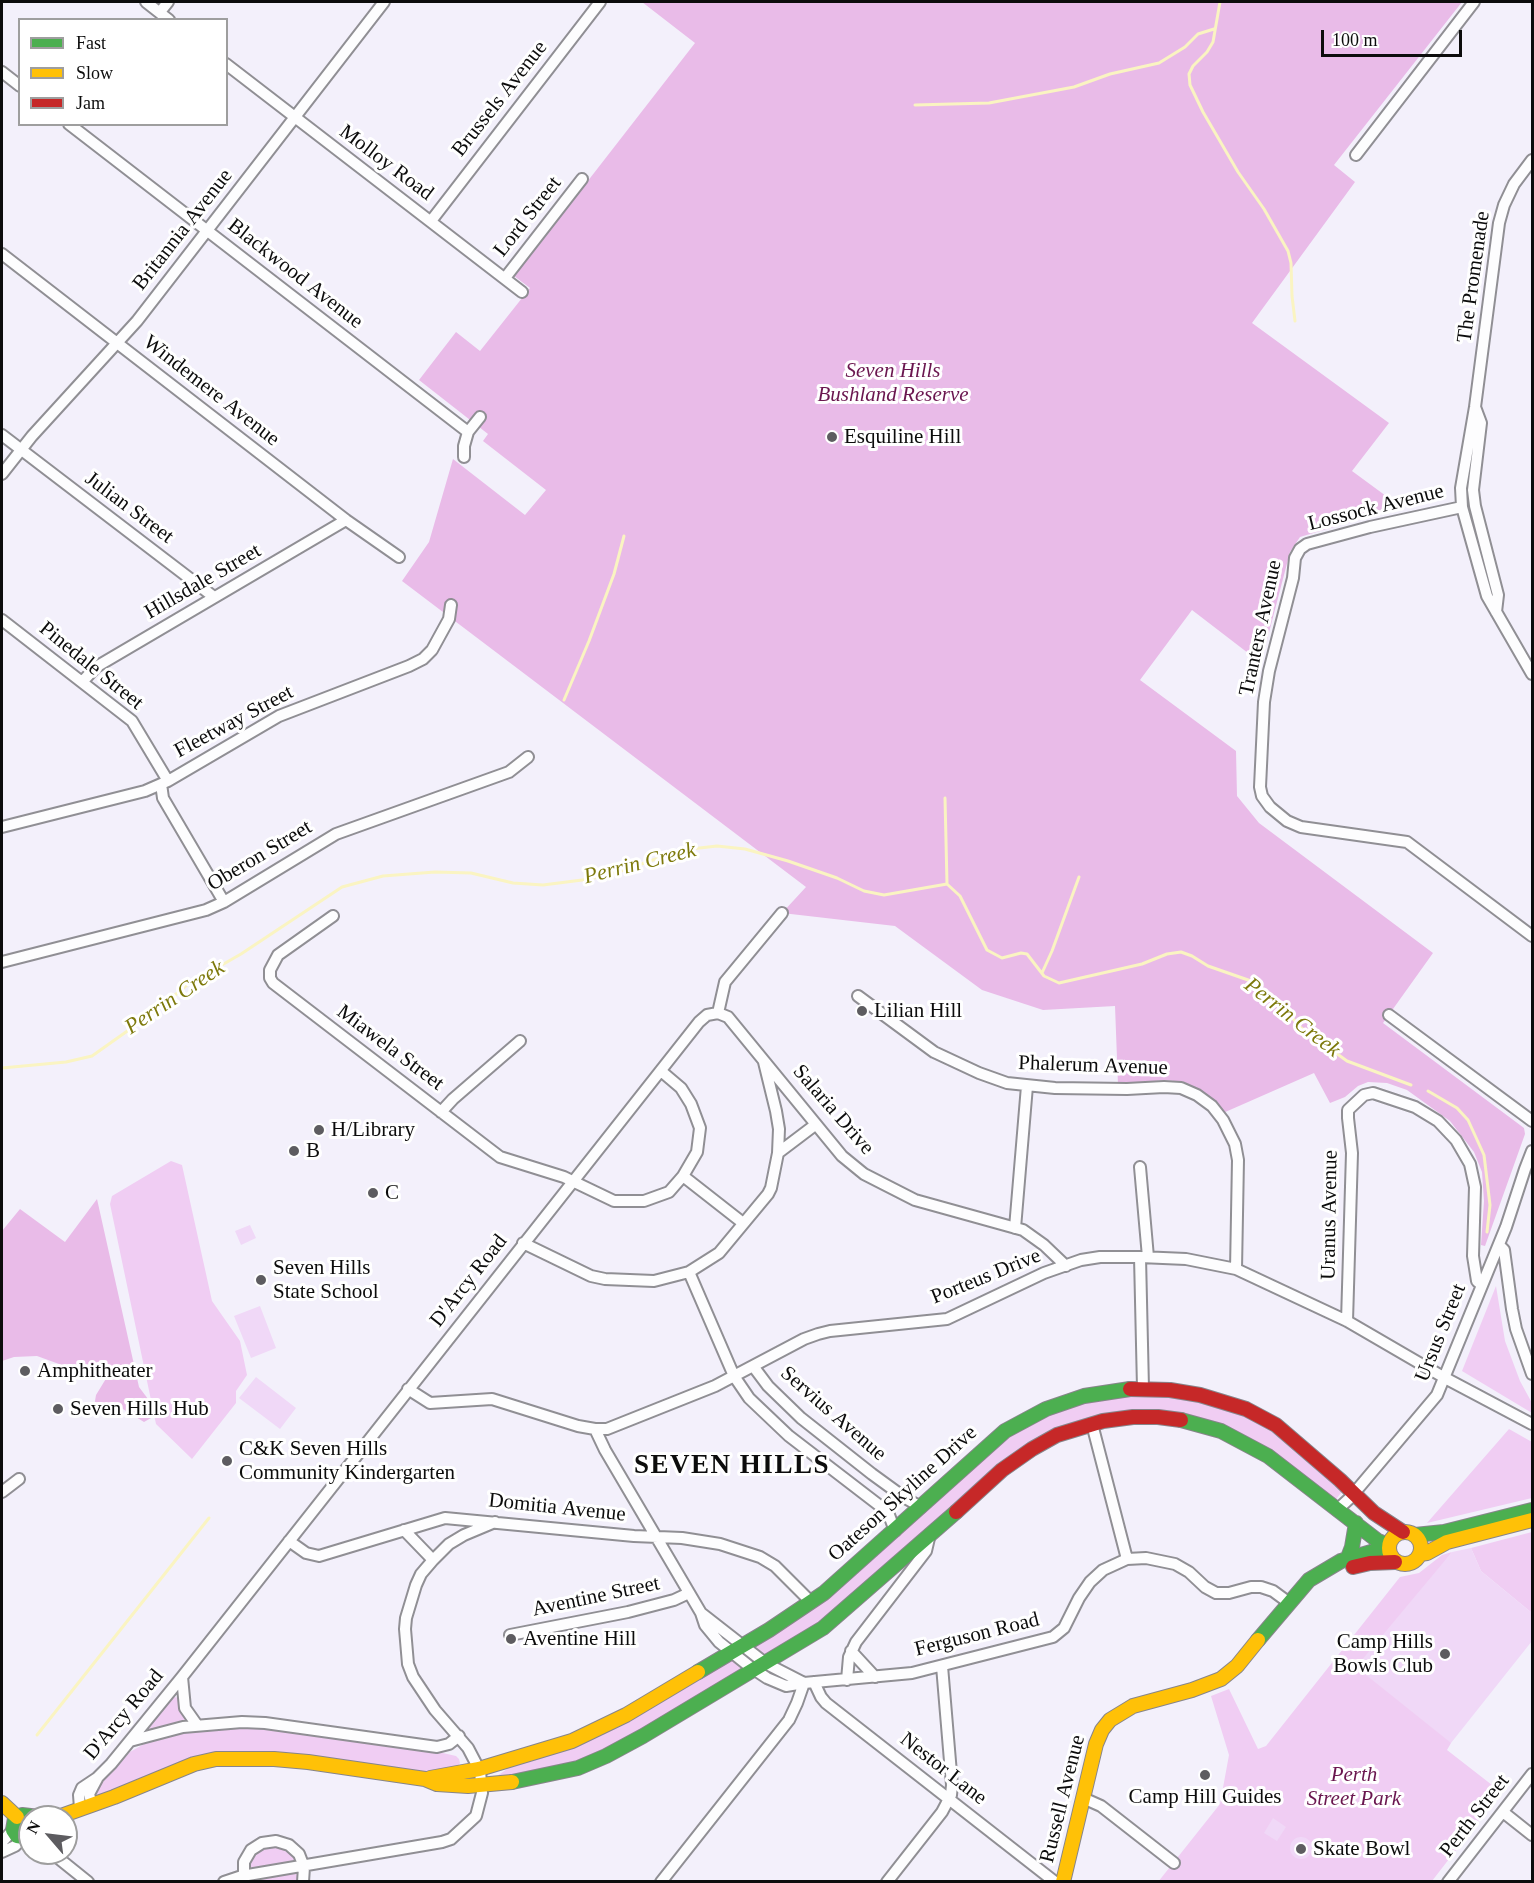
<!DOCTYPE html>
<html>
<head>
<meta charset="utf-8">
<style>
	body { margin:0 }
	#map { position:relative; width:1534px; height:1883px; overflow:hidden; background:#f3f0fb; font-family:Georgia,serif }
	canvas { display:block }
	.frame { position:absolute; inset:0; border:3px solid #0c0c0c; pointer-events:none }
	.legend { position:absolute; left:18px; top:18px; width:210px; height:108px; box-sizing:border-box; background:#fff; border:2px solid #9e9e9e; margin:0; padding:8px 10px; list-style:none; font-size:18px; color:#0c0c0c }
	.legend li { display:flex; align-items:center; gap:12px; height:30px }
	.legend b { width:30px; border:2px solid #9e9e9e }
	.north { position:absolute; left:18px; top:1805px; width:60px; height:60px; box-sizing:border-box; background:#fff; border:2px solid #9e9e9e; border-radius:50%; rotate:298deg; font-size:16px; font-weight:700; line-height:24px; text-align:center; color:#0c0c0c }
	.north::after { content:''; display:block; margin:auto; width:21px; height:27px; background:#5d5c60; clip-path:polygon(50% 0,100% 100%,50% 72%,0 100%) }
	.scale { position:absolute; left:1321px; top:30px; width:141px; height:27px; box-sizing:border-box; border:3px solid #0c0c0c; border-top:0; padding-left:8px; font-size:18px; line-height:21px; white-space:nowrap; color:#0c0c0c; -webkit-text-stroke:4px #fff; paint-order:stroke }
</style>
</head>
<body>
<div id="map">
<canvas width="1534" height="1883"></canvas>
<div class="frame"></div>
<ul class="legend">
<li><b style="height:8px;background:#4caf50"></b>Fast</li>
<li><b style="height:8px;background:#ffc107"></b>Slow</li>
<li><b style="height:8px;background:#c62828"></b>Jam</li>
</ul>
<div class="north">N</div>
<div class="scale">100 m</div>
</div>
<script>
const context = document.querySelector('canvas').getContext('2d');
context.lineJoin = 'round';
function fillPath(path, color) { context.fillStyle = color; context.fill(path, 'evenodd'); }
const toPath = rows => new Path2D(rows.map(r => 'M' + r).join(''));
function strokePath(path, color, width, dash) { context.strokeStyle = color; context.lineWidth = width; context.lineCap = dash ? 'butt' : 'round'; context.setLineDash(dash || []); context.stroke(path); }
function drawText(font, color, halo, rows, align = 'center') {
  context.font = font + ' Georgia,serif'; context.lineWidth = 6; context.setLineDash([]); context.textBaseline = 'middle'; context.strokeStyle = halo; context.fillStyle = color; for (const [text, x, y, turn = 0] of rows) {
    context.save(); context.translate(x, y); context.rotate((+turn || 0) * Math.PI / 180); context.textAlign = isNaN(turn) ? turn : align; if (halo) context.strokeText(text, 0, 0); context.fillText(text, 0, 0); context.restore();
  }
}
const green = toPath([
	[171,1161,182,1165,212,1301,240,1341,247,1375,236,1391,236,1403,192,1459,156,1424,110,1204,112,1196],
	[1496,1286,1505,1341,1520,1381,1532,1403,1532,1413,1462,1371],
	[1173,1394,1261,1420,1344,1489,1334,1502,1196,1418,1063,1429,846,1607,767,1659,753,1648,1001,1438,1081,1400],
	[1509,1429,1532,1442,1532,1498,1427,1523],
	[1532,1532,1532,1613,1481,1571,1471,1548],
	[1452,1552,1443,1564,1451,1743,1447,1750,1501,1792,1432,1881,1158,1882,1220,1804,1229,1755,1211,1696,1229,1689,1258,1749,1266,1746,1400,1577,1419,1573,1442,1555],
	[730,1657,743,1666,741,1671,575,1767,494,1778,516,1763],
	[174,1697,179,1698,180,1706,186,1721,147,1733,146,1731],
	[251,1726,434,1751,456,1756,459,1759,460,1763,458,1766,425,1772,288,1754,235,1751,219,1753,99,1797,93,1796,96,1788,130,1752,144,1744,187,1730],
	[280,1845,294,1855,297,1862,251,1870,248,1869,250,1862,259,1851,265,1847],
	[298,1872,299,1873,298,1881,250,1882,251,1879]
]);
const forest = toPath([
	[642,2,1462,2,1334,165,1355,182,1252,323,1389,423,1352,471,1401,507,1300,537,1290,552,1261,663,1192,610,1140,680,1236,751,1237,796,1259,823,1433,953,1383,1023,1524,1128,1525,1134,1485,1246,1481,1245,1484,1201,1482,1172,1474,1152,1450,1121,1407,1090,1387,1083,1368,1082,1358,1086,1345,1097,1330,1103,1314,1073,1223,1113,1196,1089,1184,1082,1164,1080,1118,1085,1115,1006,1043,1010,982,990,895,926,782,913,806,887,402,581,429,542,453,459,525,515,546,490,483,441,488,434,419,380,456,332,480,351,530,288,514,276,695,43],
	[97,1199,139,1387,151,1403,151,1418,144,1422,118,1406,103,1413,94,1407,96,1395,107,1377,100,1369,80,1377,70,1368,37,1356,14,1357,2,1361,2,1231,20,1209,65,1242]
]);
const pitch = toPath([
	[250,1225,256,1238,241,1245,235,1231],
	[260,1306,276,1348,251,1358,234,1316],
	[256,1377,296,1408,280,1429,239,1398],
	[1471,1548,1481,1571,1532,1613,1532,1641,1451,1743,1356,1667,1452,1552],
	[1273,1818,1286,1827,1277,1841,1264,1833],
	'1290 1848a11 11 0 1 1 22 0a11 11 0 1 1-22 0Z'
]);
const stream = toPath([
	[1220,2,1213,42,1207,52,1193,66,1189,74,1190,85,1203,112,1238,172,1264,209,1288,251,1291,263,1292,296,1295,321],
	[915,105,989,103,1074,87,1110,74,1159,63,1185,47,1198,34,1214,29],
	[564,700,589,641,614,574,624,536],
	[945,798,947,884],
	[1042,973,1052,951,1079,877],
	[2,1068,66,1062,92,1056,157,1010,187,985,241,954,342,887,383,876,435,872,471,873,513,883,543,885,590,879,621,871,682,850,717,846,745,849,788,861,837,878,864,891,884,895,947,884,960,896,987,950,1002,958,1021,953,1027,954,1044,976,1059,983,1142,964,1167,954,1181,952,1192,956,1208,966,1251,981,1279,1002,1300,1027,1347,1061,1411,1085],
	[1428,1091,1457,1108,1468,1120,1484,1155,1490,1205,1487,1232],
	[37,1735,209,1518]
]);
const street = toPath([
	[146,2,169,20],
	[160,12,168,2],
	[226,64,522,292],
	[2,72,20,86],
	[69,124,468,432],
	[1356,155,1474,2],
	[1532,160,1514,184,1504,205,1499,223,1475,407,1461,488,1462,507,1487,596,1532,674],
	[431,221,600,2],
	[2,254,346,520,399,557],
	[505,278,582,179],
	[1475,407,1481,423,1473,490,1475,506,1498,595,1496,612],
	[2,435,214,597],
	[464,457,464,446,468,432,480,417],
	[2,474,32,436,137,321,384,2],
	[1462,507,1370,527,1307,544,1300,549,1295,558,1293,578,1269,671,1264,702,1260,787,1262,796,1270,807,1287,821,1301,827,1407,842,1532,936],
	[2,620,132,721,168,781],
	[82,682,96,667,346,520],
	[161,784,163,798,224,902],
	[2,827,145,791,168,781,279,716,409,666,423,659,432,650,449,619,451,605],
	[333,916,278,955,270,970,270,978,273,983,500,1157,564,1177,614,1201,644,1201,669,1192,683,1176,697,1152,700,1128,691,1104,681,1088,661,1071],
	[2,962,206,910,224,902,336,834,509,772,528,757],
	[858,996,934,1052,979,1073,1007,1083,1055,1088,1127,1089,1164,1087,1181,1088,1197,1095,1212,1106,1223,1120,1235,1144,1238,1160,1236,1269],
	[718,1013,728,1017,842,1156,864,1174,915,1200,1023,1230,1044,1245,1066,1266],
	[718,1013,725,982,782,913],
	[1389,1015,1532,1121],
	[764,1062,776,1111,779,1129,778,1153],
	[441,1112,453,1099,520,1041],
	[1140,1167,1148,1257],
	[683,1176,743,1223],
	[1015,1228,1027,1086],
	[523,1243,591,1276,605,1279,654,1281,689,1272,719,1253,768,1194,771,1188,778,1153,815,1125],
	[1499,1245,1504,1250,1512,1309,1516,1329,1532,1374],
	[1140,1257,1143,1388],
	[689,1272,734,1376,749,1398,789,1436,884,1509,889,1515,895,1531],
	[1347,1321,1352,1153,1348,1118,1348,1110,1364,1095,1373,1093,1415,1107,1438,1121,1456,1140,1470,1164,1475,1187,1473,1256,1477,1281,1482,1285],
	[753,1366,768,1386,801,1418,872,1474,905,1498,921,1507],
	[408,1389,430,1403,492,1399,578,1426,595,1429,607,1429,715,1386,804,1339,818,1334,830,1331,947,1319,1044,1273,1081,1260,1100,1257,1140,1257,1186,1259,1236,1269,1347,1321,1445,1378,1532,1424],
	[1092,1424,1127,1559],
	[595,1429,605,1450,701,1613,705,1625,719,1642,749,1666,767,1678,786,1686,804,1683,912,1673,1053,1637,1064,1628,1079,1598,1090,1582,1103,1570,1127,1559,1146,1558,1175,1564,1189,1572,1205,1587,1216,1593,1229,1593,1251,1587,1261,1587,1273,1591,1288,1602],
	[2,1492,19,1479],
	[1337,1510,1350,1498,1437,1395,1506,1227,1525,1169,1532,1151],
	[404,1530,433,1560],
	[289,1541,306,1553,319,1556,445,1518,634,1536,682,1538,720,1544,760,1557,775,1566,811,1602],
	[701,1613,765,1663,804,1683],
	[510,1635,628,1612,674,1600,689,1593],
	[851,1651,875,1677],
	[182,1677,185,1708,197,1725],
	[847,1680,849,1657,856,1642,926,1551,930,1534],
	[814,1682,821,1697,826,1703,1055,1882],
	[130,1741,183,1727,242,1722,265,1723,437,1747,449,1744,459,1736],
	[1083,1798,1101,1806,1174,1863],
	[92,1805,89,1794,97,1779],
	[80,1808,79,1795,82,1788,97,1778,111,1764,182,1677,699,1022,707,1015,718,1013],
	[1503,1812,1532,1835],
	[2,1842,13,1830],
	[2,1852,15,1846,23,1838],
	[52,1853,88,1882],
	[244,1881,244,1862,251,1850,262,1843,276,1841,289,1845,299,1854,304,1867,303,1882],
	[224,1882,242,1876,442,1842,451,1839,476,1816,482,1793,480,1771,468,1748,435,1710,413,1677,408,1664,405,1629,406,1618,416,1585,421,1574,433,1560,449,1544,464,1535,495,1522],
	[661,1882,789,1720,797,1703,804,1683],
	[887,1882,942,1812,951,1795,952,1785,942,1666],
	[1448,1882,1532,1774]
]);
const fast = toPath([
	[1181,1420,1221,1431,1268,1456,1378,1541,1388,1545],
	[1415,1535,1444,1532,1532,1510],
	[1347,1560,1352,1547,1356,1523],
	[1258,1640,1309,1580,1341,1561,1388,1547],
	[698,1672,769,1630,824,1593,1005,1431,1046,1409,1084,1396,1130,1389],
	[512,1782,578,1768,606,1756,643,1736,823,1628,956,1512],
	[30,1838,17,1836,13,1830,15,1818,22,1815,39,1817]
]);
const slow = toPath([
	'1389 1548a16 16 0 1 1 32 0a16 16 0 1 1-32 0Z',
	[1420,1554,1427,1553,1447,1542,1532,1520],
	[430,1778,479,1769,572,1741,626,1715,698,1672],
	[2,1803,17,1817],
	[58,1817,114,1797,194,1764,216,1759,274,1759,308,1762,425,1779,437,1784,468,1786,512,1782],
	[1063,1882,1096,1744,1102,1730,1110,1720,1133,1706,1192,1690,1221,1679,1237,1666,1258,1640]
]);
const jam = toPath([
	[1130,1389,1170,1390,1200,1395,1246,1409,1276,1425,1340,1480,1374,1513,1403,1532],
	[956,1512,1002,1470,1032,1449,1057,1435,1103,1421,1133,1417,1158,1417,1181,1420],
	[1353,1567,1370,1563,1395,1562]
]);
const markers = [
	[832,437,6,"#5d5c60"],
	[862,1011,6,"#5d5c60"],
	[319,1130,6,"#5d5c60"],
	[294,1151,6,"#5d5c60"],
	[373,1193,6,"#5d5c60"],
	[261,1280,6,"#5d5c60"],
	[25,1371,6,"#5d5c60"],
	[58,1409,6,"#5d5c60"],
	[227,1461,6,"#5d5c60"],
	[511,1639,6,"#5d5c60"],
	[1445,1654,6,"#5d5c60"],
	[1205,1775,6,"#5d5c60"],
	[1301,1849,6,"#5d5c60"]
];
const streetNames = [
	["Brussels Avenue",500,99,-52],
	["Molloy Road",386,163,37],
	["Lord Street",528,217,-52],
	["Britannia Avenue",183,230,-52],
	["Blackwood Avenue",295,274,38],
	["The Promenade",1474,277,-82],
	["Windemere Avenue",211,391,38],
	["Julian Street",129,508,37],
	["Lossock Avenue",1376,508,-14],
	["Hillsdale Street",203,582,-30],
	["Tranters Avenue",1261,628,-78],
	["Pinedale Street",91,666,39],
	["Fleetway Street",234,722,-28],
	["Oberon Street",260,856,-31],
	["Miawela Street",390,1048,37],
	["Phalerum Avenue",1093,1066,2],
	["Salaria Drive",833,1110,49],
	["Uranus Avenue",1330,1215,-89],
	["Porteus Drive",986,1277,-22],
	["D'Arcy Road",469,1281,-52],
	["Ursus Street",1441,1333,-68],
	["Servius Avenue",833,1414,41],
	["Oateson Skyline Drive",903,1494,-42],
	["Domitia Avenue",557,1508,6],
	["Aventine Street",596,1597,-12],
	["Ferguson Road",977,1635,-14],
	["D'Arcy Road",124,1715,-50],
	["Nestor Lane",943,1769,38],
	["Russell Avenue",1063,1799,-76],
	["Perth Street",1475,1816,-52]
];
const parkNames = [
	["Seven Hills",893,371],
	["Bushland Reserve",893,395],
	["Perth",1354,1775],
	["Street Park",1354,1799]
];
const poiNames = [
	["Esquiline Hill",844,437],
	["Lilian Hill",874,1011],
	["H/Library",331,1130],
	["B",306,1151],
	["C",385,1193],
	["Seven Hills",273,1268],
	["State School",273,1292],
	["Amphitheater",37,1371],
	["Seven Hills Hub",70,1409],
	["C&K Seven Hills",239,1449],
	["Community Kindergarten",239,1473],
	["Aventine Hill",523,1639],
	["Camp Hills",1433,1642,"right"],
	["Bowls Club",1433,1666,"right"],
	["Camp Hill Guides",1205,1797,"center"],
	["Skate Bowl",1313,1849]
];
const waterNames = [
	["Perrin Creek",640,864,-14],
	["Perrin Creek",175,998,-34],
	["Perrin Creek",1292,1018,38]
];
const districtNames = [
	["SEVEN HILLS",732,1466]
];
fillPath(green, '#f0cdf3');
fillPath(forest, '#e9bbe8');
fillPath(pitch, '#f0d8f7');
strokePath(stream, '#faf4c2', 3);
strokePath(street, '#908f94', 14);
strokePath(fast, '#87858a', 16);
strokePath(slow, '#87858a', 16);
strokePath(jam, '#87858a', 16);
strokePath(street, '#fdfdfe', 10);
strokePath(fast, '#4caf50', 14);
strokePath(slow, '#ffc107', 14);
strokePath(jam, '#c62828', 14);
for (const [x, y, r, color] of markers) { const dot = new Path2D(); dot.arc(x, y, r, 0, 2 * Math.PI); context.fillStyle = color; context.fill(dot); strokePath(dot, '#fff', 2); }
drawText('21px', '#0c0c0c', '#fff', streetNames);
drawText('italic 21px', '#6a164f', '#fff', parkNames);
drawText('21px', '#0c0c0c', '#fff', poiNames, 'left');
drawText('italic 22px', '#7d790b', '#fff', waterNames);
context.letterSpacing = '1.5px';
drawText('bold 27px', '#0c0c0c', '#fff', districtNames);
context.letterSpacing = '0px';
</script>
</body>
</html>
